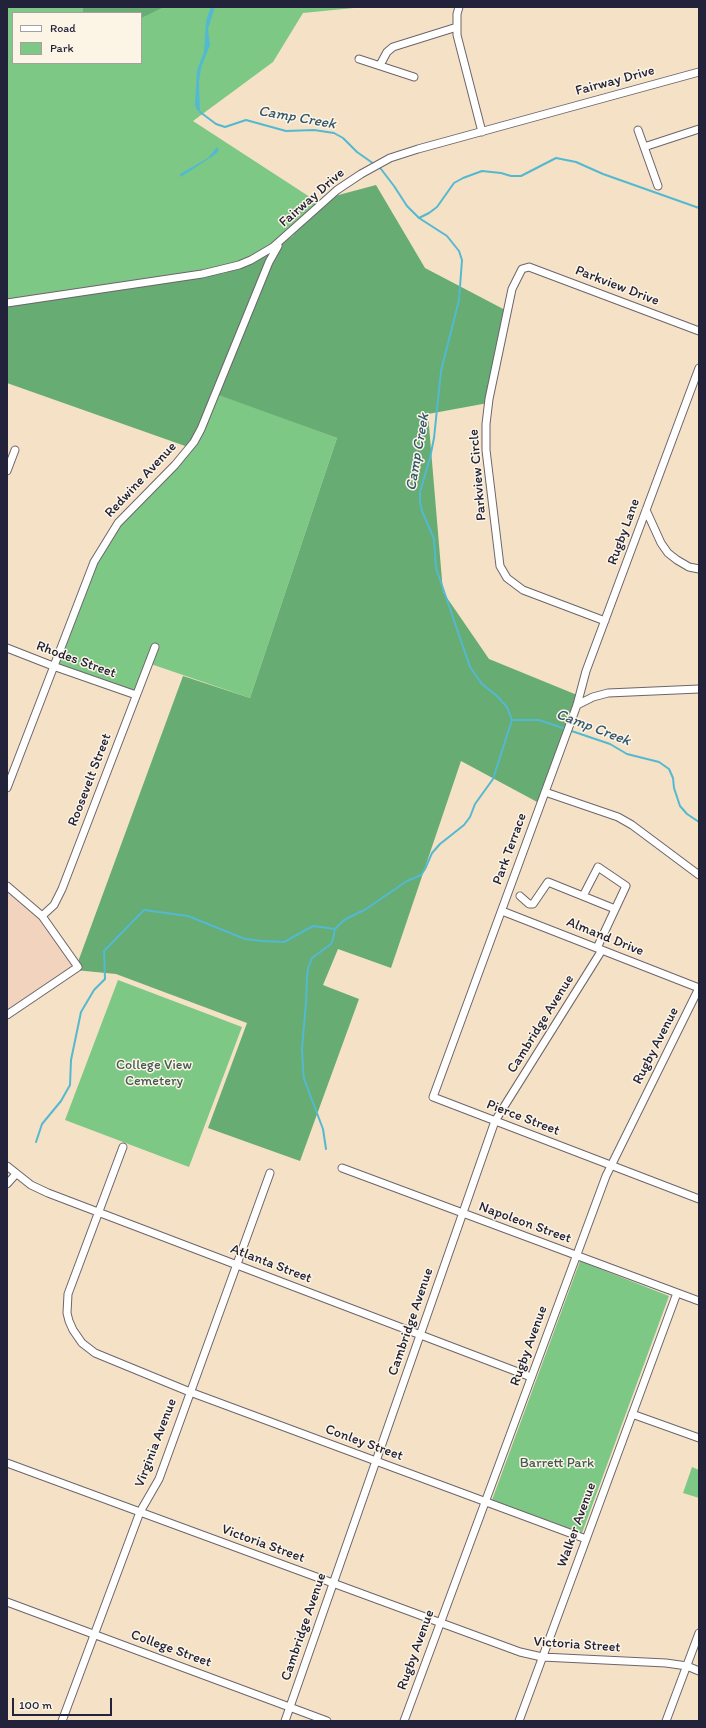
<!DOCTYPE html>
<html>
<head>
<meta charset="utf-8">
<style>
	body { margin:0 }
	#map { position:relative; width:706px; height:1728px; overflow:hidden; background:#f5e1c6; font-family:Itim,sans-serif }
	canvas { display:block }
	.frame { position:absolute; inset:0; border:8px solid #22223b; pointer-events:none }
	.legend { position:absolute; left:12px; top:12px; width:130px; height:52px; box-sizing:border-box; background:#fcf5e5; border:1px solid #a5a1a1; margin:0; padding:5px 7px; list-style:none; font-size:12px; color:#22223b }
	.legend li { display:flex; align-items:center; gap:8px; height:20px }
	.legend b { width:20px; border:1px solid #a5a1a1 }
	.scale { position:absolute; left:12px; top:1698px; width:100px; height:18px; box-sizing:border-box; border:2px solid #22223b; border-top:0; padding-left:5px; font-size:12px; line-height:14px; white-space:nowrap; color:#22223b; -webkit-text-stroke:3px #fcf5e5; paint-order:stroke }
</style>
</head>
<body>
<div id="map">
<canvas width="706" height="1728"></canvas>
<div class="frame"></div>
<ul class="legend">
<li><b style="height:5px;background:#fff"></b>Road</li>
<li><b style="height:11px;background:#7ec886"></b>Park</li>
</ul>
<div class="scale">100 m</div>
</div>
<script>
const context = document.querySelector('canvas').getContext('2d');
context.lineJoin = 'round';
function fillPath(path, color) { context.fillStyle = color; context.fill(path, 'evenodd'); }
const toPath = rows => new Path2D(rows.map(r => 'M' + r).join(''));
function strokePath(path, color, width, dash) { context.strokeStyle = color; context.lineWidth = width; context.lineCap = dash ? 'butt' : 'round'; context.setLineDash(dash || []); context.stroke(path); }
function drawText(font, color, halo, rows, align = 'center') {
  context.font = font + ' Itim,sans-serif'; context.lineWidth = 3; context.setLineDash([]); context.textBaseline = 'middle'; context.strokeStyle = halo; context.fillStyle = color; for (const [text, x, y, turn = 0] of rows) {
    context.save(); context.translate(x, y); context.rotate((+turn || 0) * Math.PI / 180); context.textAlign = isNaN(turn) ? turn : align; if (halo) context.strokeText(text, 0, 0); context.fillText(text, 0, 0); context.restore();
  }
}
const built = toPath([
	[7,888,25,901,52,931,75,970,7,1016]
]);
const green = toPath([
	[7,7,364,7,303,13,273,62,193,121,316,201,303,218,293,236,225,273,133,284,7,306],
	[13,13,141,13,141,63,13,63],
	[216,393,337,438,250,698,145,662,134,693,53,664,96,563,118,527,188,447],
	[118,980,242,1027,189,1167,65,1120],
	[580,1261,669,1296,582,1533,492,1500],
	[692,1467,699,1470,699,1498,683,1493]
]);
const forest = toPath([
	[83,7,164,7,141,18,141,13,83,13],
	[376,185,425,268,509,312,488,403,428,414,443,592,489,659,582,697,539,803,461,761,391,968,338,949,323,985,359,999,300,1161,208,1128,247,1023,116,974,75,970,183,676,250,698,337,438,216,394,188,447,7,383,7,306,133,284,225,273,293,236,303,218,316,201]
]);
const water = toPath([
	[211,7,215,7,208,29,210,45,201,68,199,82,200,112,196,109,195,103,197,70,204,52,206,21],
	[217,147,219,150,216,154,181,177,180,174,208,158]
]);
const stream = toPath([
	[200,112,216,124,225,127,246,120,286,131,314,130,334,133,343,138,357,152,374,164],
	[378,167,381,169,394,186,407,206,419,218,447,236,459,251,462,260,459,300,441,371,434,438,430,458,420,492,420,502,422,511,434,539,436,568,470,667,482,684,497,696,507,707,512,720],
	[419,218,429,213,437,207,454,183,463,178,482,171,501,173,511,176,521,176,556,158,576,162,603,174,699,208],
	[512,720,539,720,610,744,627,754,659,762,669,769,673,778,674,788,680,806,687,814,699,822],
	[36,1142,42,1124,61,1101,70,1085,71,1060,81,1012,94,990,105,979,104,951,144,910,188,916,245,939,262,941,284,942,313,926,335,929],
	[326,1149,323,1129,304,1079,303,1069,302,1049,306,1002,307,978,308,968,312,958,331,944,333,939,335,929,344,920,366,909,407,881,421,875,425,869,432,853,440,844,464,825,470,817,475,804,493,779,512,720]
]);
const minor = toPath([
	[459,7,457,14,457,35,482,132],
	[359,59,414,77],
	[380,65,387,52,393,47,457,27],
	[638,130,658,186],
	[644,147,699,129],
	[7,303,202,274,239,265,251,260,273,247,337,190,361,174,390,158,418,149,699,72],
	[699,368,586,671,577,705,433,1097,699,1199],
	[7,471,15,450],
	[646,510,661,543,668,553,677,560,689,567,699,569],
	[605,621,523,590,507,578,500,566,486,450,486,424,489,399,512,289,522,269,529,267,699,331],
	[7,648,53,666,136,695],
	[577,705,593,697,608,693,699,689],
	[7,788,94,562,118,523,175,465,194,442,201,429,269,262,278,246],
	[545,792,618,817,632,825,699,875],
	[7,886,42,916,78,967,7,1015],
	[520,896,529,904,533,904,548,882,615,909],
	[583,896,598,867,626,886,597,948],
	[42,916,54,905,62,889,155,647],
	[123,1147,68,1294,67,1313,69,1321,73,1330,82,1343,95,1353,190,1392,586,1539],
	[7,1166,31,1185,48,1193,531,1377],
	[342,1168,699,1301],
	[7,1184,16,1174],
	[632,1414,699,1438],
	[7,1463,520,1652,542,1657,666,1663,687,1666,699,1671],
	[7,1602,327,1721],
	[62,1721,140,1512,159,1479,270,1173],
	[285,1721,495,1121,602,950],
	[404,1721,606,1176,699,988,502,911],
	[519,1721,677,1293],
	[666,1721,699,1633]
]);
const streetNames = [
	["Fairway Drive",615,81,-15],
	["Fairway Drive",312,198,-41],
	["Parkview Drive",617,286,21],
	["Parkview Circle",478,475,-95],
	["Redwine Avenue",141,480,-47],
	["Rugby Lane",624,532,-70],
	["Rhodes Street",76,660,20],
	["Roosevelt Street",90,780,-69],
	["Park Terrace",510,849,-70],
	["Almand Drive",605,937,22],
	["Cambridge Avenue",541,1024,-58],
	["Rugby Avenue",656,1046,-63],
	["Pierce Street",523,1118,21],
	["Napoleon Street",525,1223,20],
	["Atlanta Street",271,1264,21],
	["Cambridge Avenue",411,1322,-71],
	["Rugby Avenue",529,1346,-70],
	["Virginia Avenue",156,1443,-69],
	["Conley Street",364,1443,20],
	["Walker Avenue",577,1525,-70],
	["Victoria Street",263,1544,20],
	["Cambridge Avenue",304,1627,-71],
	["Victoria Street",577,1645,4],
	["College Street",171,1649,20],
	["Rugby Avenue",416,1650,-70]
];
const parkNames = [
	["College View",154,1065],
	["Cemetery",154,1081],
	["Barrett Park",557,1463]
];
const waterNames = [
	["Camp Creek",297,118,10],
	["Camp Creek",418,452,-80],
	["Camp Creek",593,728,21]
];
fillPath(built, '#f2d4be');
fillPath(green, '#7ec886');
fillPath(forest, '#66ac73');
fillPath(water, '#53b9d1');
strokePath(stream, '#53b9d1', 2);
strokePath(minor, '#6c656c', 9);
strokePath(minor, '#fff', 7);
drawText('14px', '#22223b', '#fcf5e5', streetNames);
drawText('14px', '#425c55', '#fcf5e5', parkNames);
drawText('italic 15px', '#335770', '#fcf5e5', waterNames);
</script>
</body>
</html>
